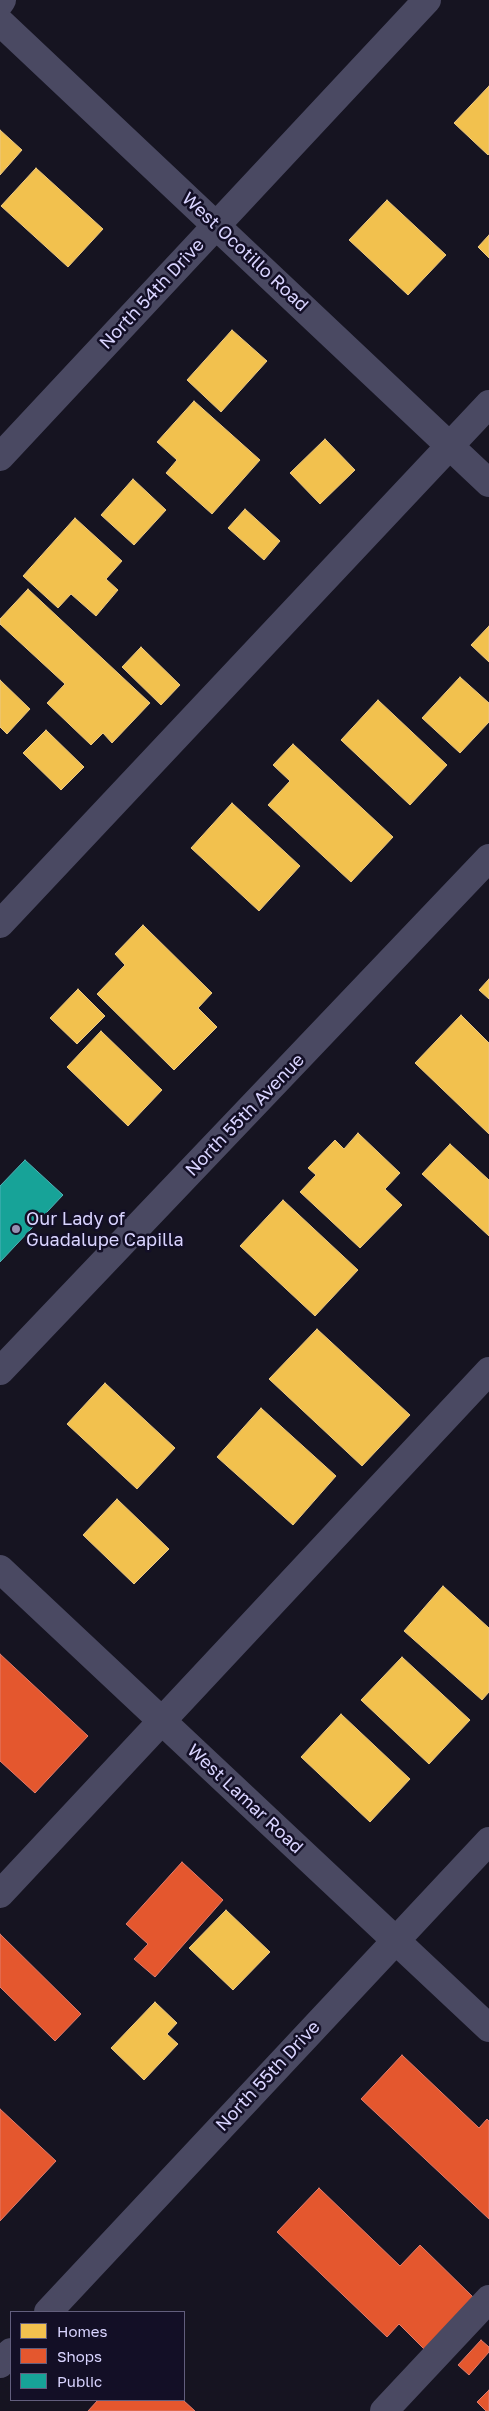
<!DOCTYPE html>
<html>
<head>
<meta charset="utf-8">
<style>
	body { margin:0 }
	#map { position:relative; width:489px; height:2411px; overflow:hidden; background:#161421; font-family:"Golos Text",sans-serif }
	canvas { display:block }
	.legend { position:absolute; left:10px; top:2311px; width:175px; height:90px; box-sizing:border-box; background:#130f26; border:1px solid #625e7d; margin:0; padding:6px 9px; list-style:none; font-size:15px; color:#d9d4ff }
	.legend li { display:flex; align-items:center; gap:10px; height:25px }
	.legend b { width:25px; border:1px solid #625e7d }
</style>
</head>
<body>
<div id="map">
<canvas width="489" height="2411"></canvas>
<ul class="legend">
<li><b style="height:14px;background:#f2c14e"></b>Homes</li>
<li><b style="height:14px;background:#e4572e"></b>Shops</li>
<li><b style="height:14px;background:#17a398"></b>Public</li>
</ul>
</div>
<script>
const context = document.querySelector('canvas').getContext('2d');
context.lineJoin = 'round';
function fillPath(path, color) { context.fillStyle = color; context.fill(path, 'evenodd'); }
const toPath = rows => new Path2D(rows.map(r => 'M' + r).join(''));
function strokePath(path, color, width, dash) { context.strokeStyle = color; context.lineWidth = width; context.lineCap = dash ? 'butt' : 'round'; context.setLineDash(dash || []); context.stroke(path); }
function drawText(font, color, halo, rows, align = 'center') {
  context.font = font + ' "Golos Text",sans-serif'; context.lineWidth = 5; context.setLineDash([]); context.textBaseline = 'middle'; context.strokeStyle = halo; context.fillStyle = color; for (const [text, x, y, turn = 0] of rows) {
    context.save(); context.translate(x, y); context.rotate((+turn || 0) * Math.PI / 180); context.textAlign = isNaN(turn) ? turn : align; if (halo) context.strokeText(text, 0, 0); context.fillText(text, 0, 0); context.restore();
  }
}
const homes = toPath([
	[489,86,489,154,488,155,454,123,489,86],
	[0,130,22,150,0,175,0,130],
	[36,168,103,229,68,267,1,206,36,168],
	[387,200,446,255,408,295,349,240,387,200],
	[489,235,489,258,478,247,489,235],
	[232,330,267,361,221,412,187,380,232,330],
	[194,401,260,460,212,514,166,473,177,460,157,442,194,401],
	[325,439,355,470,320,504,290,473,325,439],
	[133,479,166,510,134,545,101,515,133,479],
	[245,509,280,541,264,560,228,528,245,509],
	[75,518,122,561,106,579,118,590,96,616,71,594,58,608,23,576,75,518],
	[28,589,150,703,112,743,103,733,91,745,47,703,65,684,0,624,0,619,28,589],
	[489,626,489,662,471,645,489,626],
	[141,647,180,685,161,705,122,667,141,647],
	[460,677,489,703,489,722,460,753,422,718,460,677],
	[0,680,30,709,7,734,0,727,0,680],
	[378,700,447,765,410,805,341,740,378,700],
	[46,730,84,767,61,790,23,753,46,730],
	[293,744,393,837,351,882,268,805,290,781,273,765,293,744],
	[232,803,300,866,259,911,191,848,232,803],
	[143,925,212,993,198,1008,217,1027,174,1070,97,994,125,965,115,954,143,925],
	[489,979,489,999,479,990,489,979],
	[78,989,105,1016,77,1044,50,1018,78,989],
	[461,1015,489,1043,489,1134,415,1063,461,1015],
	[101,1031,162,1090,128,1126,67,1067,101,1031],
	[358,1133,400,1173,385,1189,402,1205,360,1248,300,1192,316,1175,308,1168,335,1140,344,1149,358,1133],
	[450,1144,489,1180,489,1236,422,1174,450,1144],
	[283,1200,358,1270,315,1316,240,1246,283,1200],
	[317,1329,410,1415,362,1466,269,1379,317,1329],
	[105,1383,175,1448,137,1489,67,1424,105,1383],
	[261,1408,336,1476,293,1525,217,1457,261,1408],
	[117,1499,169,1549,134,1584,83,1535,117,1499],
	[443,1586,489,1628,489,1692,482,1700,404,1631,443,1586],
	[402,1657,470,1720,429,1764,361,1700,402,1657],
	[341,1714,410,1779,370,1822,301,1757,341,1714],
	[226,1910,270,1952,233,1990,189,1948,226,1910],
	[155,2002,177,2023,167,2034,178,2044,144,2080,111,2048,155,2002]
]);
const shops = toPath([
	[0,1654,88,1736,35,1793,0,1761,0,1654],
	[182,1862,223,1900,155,1977,134,1959,148,1944,126,1924,182,1862],
	[0,1934,81,2014,55,2041,0,1987,0,1934],
	[402,2055,479,2128,487,2119,489,2121,489,2219,361,2099,402,2055],
	[0,2109,56,2161,0,2221,0,2109],
	[319,2188,400,2266,420,2245,473,2297,424,2349,399,2324,387,2337,277,2232,319,2188],
	[481,2340,489,2347,489,2352,469,2375,458,2365,481,2340],
	[489,2390,489,2411,486,2411,477,2402,489,2390],
	[98,2400,183,2400,195,2411,88,2411,98,2400]
]);
const public = toPath([
	[25,1160,63,1195,0,1262,0,1186,25,1160]
]);
const minor = toPath([
	[0,3,2,0],
	[0,22,489,483],
	[0,457,427,0],
	[0,924,489,404],
	[0,1371,489,858],
	[0,1569,489,2028],
	[0,1894,489,1371],
	[48,2312,489,1841],
	[0,2364,11,2352],
	[384,2411,489,2299]
]);
const markers = [
	[16,1229,5,"#9591b1"]
];
const streetNames = [
	["West Ocotillo Road",245,252,43],
	["North 54th Drive",152,294,-47],
	["North 55th Avenue",245,1115,-46],
	["West Lamar Road",245,1799,43],
	["North 55th Drive",268,2076,-47]
];
const poiNames = [
	["Our Lady of",26,1219],
	["Guadalupe Capilla",26,1240]
];
fillPath(homes, '#f2c14e');
strokePath(homes, '#eac783', 1);
fillPath(shops, '#e4572e');
strokePath(shops, '#e17c6d', 1);
fillPath(public, '#17a398');
strokePath(public, '#51b2b7', 1);
strokePath(minor, '#4a4962', 28);
for (const [x, y, r, color] of markers) { const dot = new Path2D(); dot.arc(x, y, r, 0, 2 * Math.PI); context.fillStyle = color; context.fill(dot); strokePath(dot, '#130f26', 2); }
drawText('18px', '#d9d4ff', '#130f26', streetNames);
drawText('18px', '#d9d4ff', '#130f26', poiNames, 'left');
</script>
</body>
</html>
